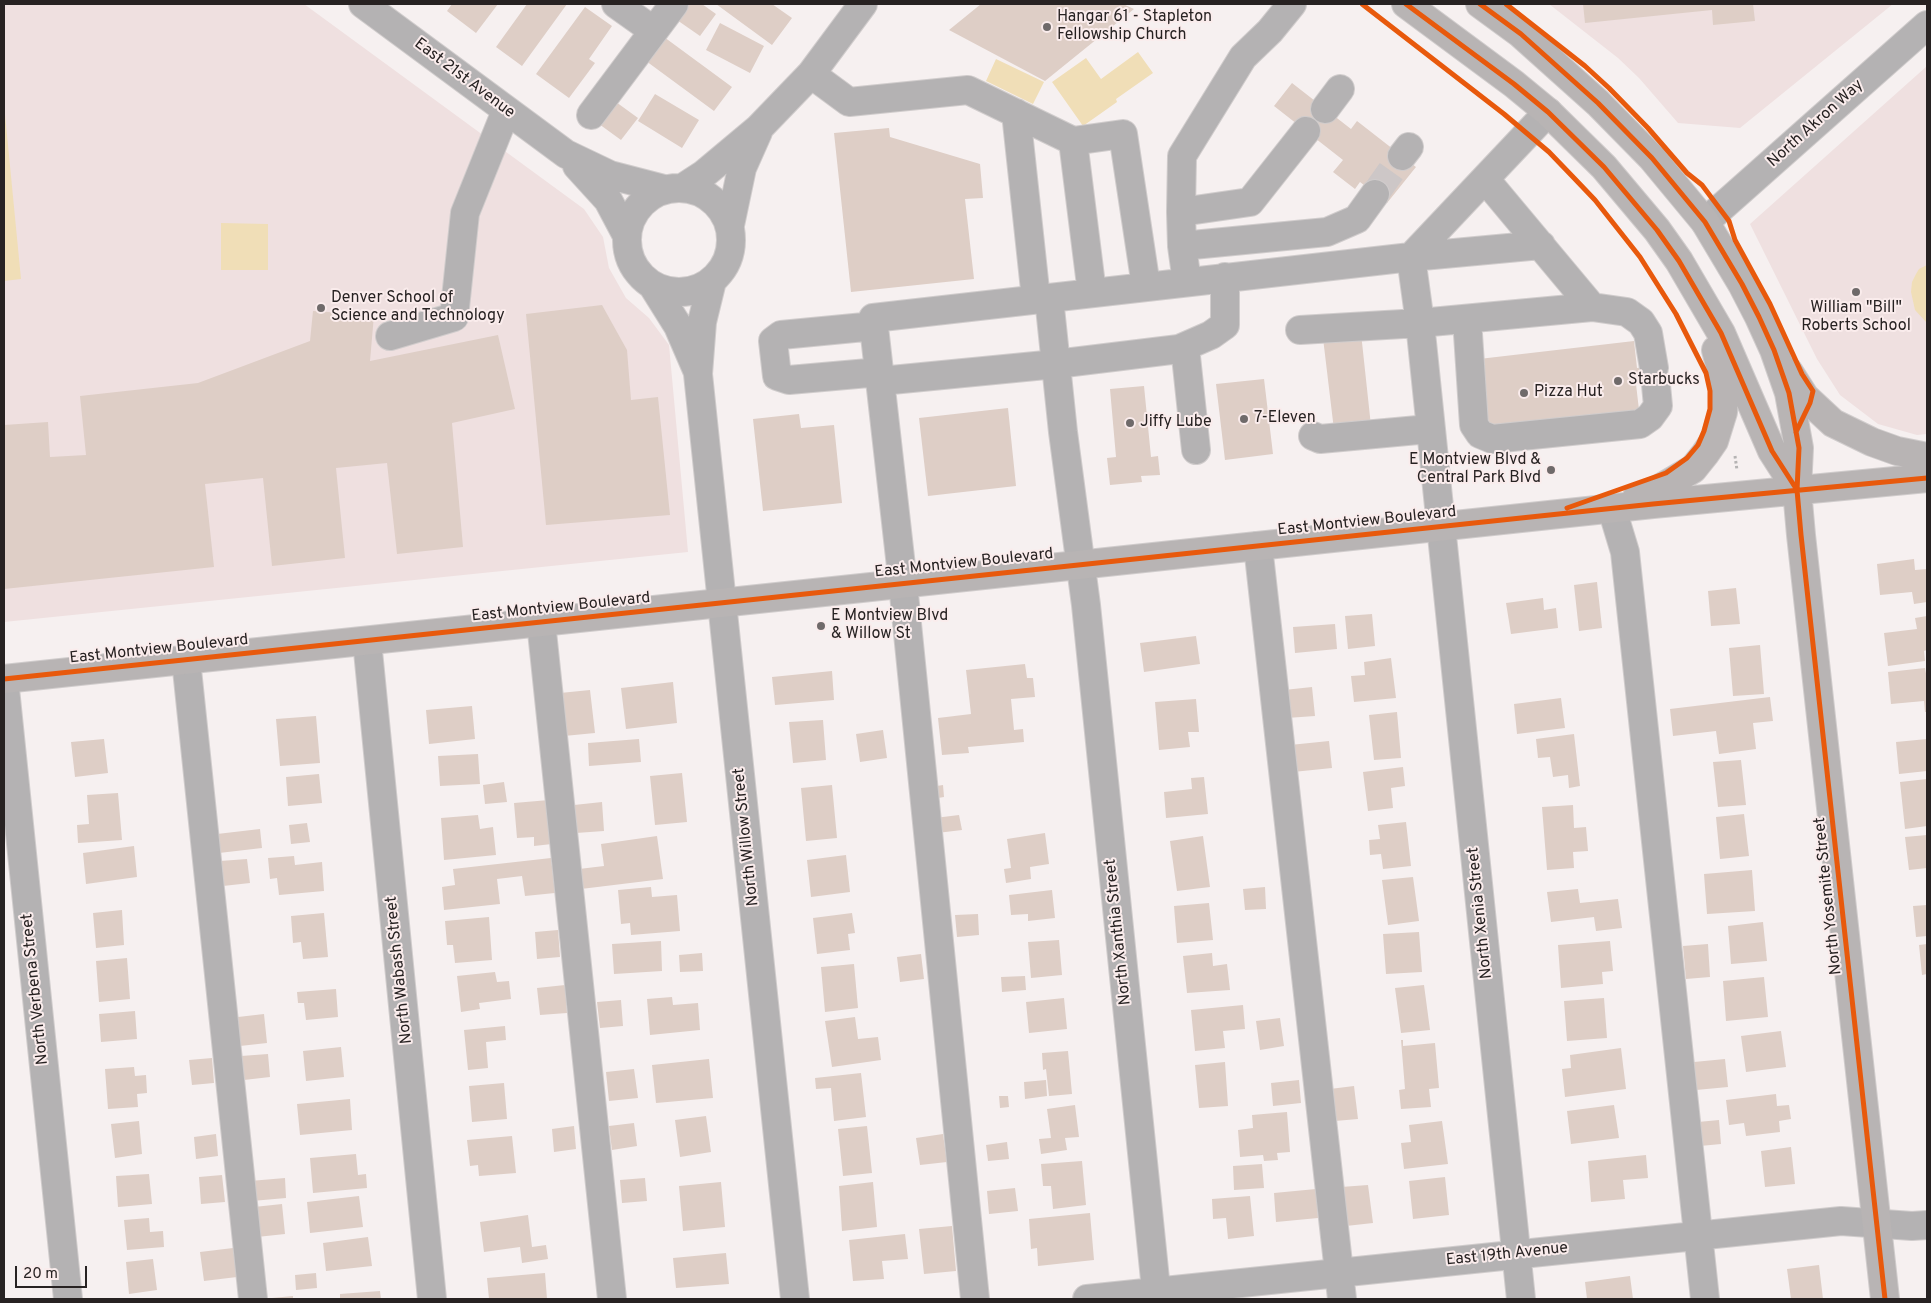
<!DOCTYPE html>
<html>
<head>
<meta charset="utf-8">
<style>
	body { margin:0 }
	#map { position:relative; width:1931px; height:1303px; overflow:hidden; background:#f6f0f0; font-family:Overpass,sans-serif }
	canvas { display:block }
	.frame { position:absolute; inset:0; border:5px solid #272222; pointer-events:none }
	.scale { position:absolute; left:15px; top:1266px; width:72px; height:22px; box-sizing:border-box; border:2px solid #272222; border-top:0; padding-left:6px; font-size:15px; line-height:18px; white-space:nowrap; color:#272222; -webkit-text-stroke:4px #faecec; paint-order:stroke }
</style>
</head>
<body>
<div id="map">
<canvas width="1931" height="1303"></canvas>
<div class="frame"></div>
<div class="scale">20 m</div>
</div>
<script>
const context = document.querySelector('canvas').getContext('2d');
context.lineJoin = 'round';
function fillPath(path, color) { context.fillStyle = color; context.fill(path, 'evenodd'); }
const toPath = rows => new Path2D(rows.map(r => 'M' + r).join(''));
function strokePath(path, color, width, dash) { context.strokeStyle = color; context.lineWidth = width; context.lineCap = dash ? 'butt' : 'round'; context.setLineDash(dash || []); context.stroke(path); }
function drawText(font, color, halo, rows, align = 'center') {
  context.font = font + ' Overpass,sans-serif'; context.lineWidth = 4; context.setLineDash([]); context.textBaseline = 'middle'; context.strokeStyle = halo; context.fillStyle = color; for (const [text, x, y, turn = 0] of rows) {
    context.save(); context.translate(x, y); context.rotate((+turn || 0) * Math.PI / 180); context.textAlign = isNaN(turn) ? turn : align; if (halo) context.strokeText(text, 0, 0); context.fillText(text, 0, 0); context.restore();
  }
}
const built = toPath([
	[4,4,304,4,584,209,603,237,609,268,626,298,649,318,669,345,688,552,4,622],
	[1549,4,1893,4,1740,128,1678,123,1639,78,1618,58],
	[1927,66,1927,434,1917,435,1878,424,1840,395,1817,359,1750,224]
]);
const green = toPath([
	[1138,52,1153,73,1116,99,1117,102,1083,126,1052,82,1086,58,1101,79],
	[996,59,1044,82,1033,104,986,81],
	[4,104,21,279,4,281],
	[221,223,268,224,268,270,221,270],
	[1927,265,1927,323,1915,310,1911,292,1912,282,1916,274,1919,269]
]);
const building = toPath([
	[452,4,498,4,476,33,447,11],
	[527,4,567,4,522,66,496,47],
	[689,4,702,4,716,14,700,36,677,20],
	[716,4,772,4,792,18,772,45],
	[981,4,1123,4,1134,9,1045,81,949,30],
	[1583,4,1753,4,1755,21,1713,25,1712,10,1585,23],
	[585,7,612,26,589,59,595,63,569,98,536,74],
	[720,23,764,46,750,73,706,50],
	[664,37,732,87,714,111,646,61],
	[1292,83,1351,129,1357,121,1416,167,1387,203,1360,182,1355,189,1333,172,1343,160,1274,106],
	[655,94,699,120,682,148,638,121],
	[616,102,638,118,621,140,599,124],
	[889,128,890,137,980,164,983,198,965,199,974,279,851,292,834,133],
	[602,305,627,350,631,400,658,397,670,515,546,525,526,314],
	[313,311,374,315,370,361,498,335,515,409,452,423,463,547,397,554,387,463,336,468,345,558,272,566,263,478,205,484,214,567,4,589,4,425,48,422,50,457,86,455,80,396,198,383,310,341],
	[1361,333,1371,426,1334,430,1323,338],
	[1634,341,1637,368,1656,365,1658,382,1636,384,1639,410,1487,428,1479,359],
	[1264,379,1273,454,1225,460,1216,384],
	[1144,386,1151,457,1158,456,1160,475,1141,476,1142,482,1110,485,1107,458,1116,457,1110,389],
	[1008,408,1016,486,928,496,919,418],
	[799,414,801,428,834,425,842,503,763,511,753,419],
	[1914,559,1915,570,1927,569,1927,602,1914,604,1912,592,1880,595,1877,564],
	[1597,582,1602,628,1579,631,1574,585],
	[1736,588,1740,624,1711,626,1708,591],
	[1543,598,1544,610,1556,608,1558,628,1511,634,1506,603],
	[1372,614,1375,646,1348,649,1345,616],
	[1927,616,1927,650,1924,651,1925,661,1888,666,1884,633,1917,629,1915,618],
	[1335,624,1337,649,1295,653,1293,627],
	[1196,636,1200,664,1144,672,1140,643],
	[1760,645,1764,694,1733,696,1729,648],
	[1391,658,1396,698,1354,702,1351,676,1365,675,1364,662],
	[1025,664,1027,678,1033,678,1035,697,1011,699,1014,730,1023,729,1024,742,968,747,969,753,942,755,938,718,971,714,966,670],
	[1925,668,1927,679,1927,712,1925,712,1924,701,1891,704,1888,672],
	[832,671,834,700,775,705,772,677],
	[673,682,677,723,626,729,621,688],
	[1312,687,1315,716,1287,718,1284,690],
	[590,690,595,733,564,736,560,693],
	[1770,697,1773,721,1753,723,1756,749,1719,754,1716,731,1673,736,1670,709],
	[1561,698,1565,728,1517,734,1514,704],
	[1196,699,1199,732,1188,732,1190,747,1159,750,1155,702],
	[472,706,475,739,429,744,426,710],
	[1397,712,1401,758,1374,760,1369,715],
	[316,716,320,763,280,766,276,719],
	[823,720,826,760,793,763,789,722],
	[883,730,887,758,860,762,856,734],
	[1574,734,1580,786,1569,788,1568,775,1553,777,1550,757,1538,758,1536,739],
	[104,739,108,773,75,777,71,742],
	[639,739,641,762,589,766,588,743],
	[1927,739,1927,771,1899,774,1896,742],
	[1329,741,1332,768,1293,772,1290,745],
	[478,754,480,784,440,786,438,756],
	[1741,760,1746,805,1718,807,1713,762],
	[1403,767,1405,786,1391,788,1393,808,1368,811,1363,772],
	[682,773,687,822,655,825,650,776],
	[319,774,322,803,288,806,286,777],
	[1204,777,1208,814,1166,818,1164,792,1192,789,1191,778],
	[1927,779,1927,826,1905,829,1900,782],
	[504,782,507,802,485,804,483,785],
	[832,785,837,838,806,841,801,788],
	[943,785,944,797,932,799,930,787],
	[118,793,122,840,78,843,77,825,89,824,87,795],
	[549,800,552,844,534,846,534,837,517,838,514,803],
	[602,802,604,831,576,833,574,805],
	[1573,805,1574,828,1586,827,1588,851,1573,852,1574,868,1547,870,1542,807],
	[1744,814,1749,856,1720,859,1716,817],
	[478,815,480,829,493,827,496,855,444,860,441,818],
	[959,815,962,830,937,833,935,818],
	[1406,822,1411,866,1383,869,1381,854,1370,855,1369,840,1380,839,1378,825],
	[307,823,310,842,291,844,289,825],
	[260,829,262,848,219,853,217,834],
	[1045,833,1049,864,1030,867,1031,879,1006,883,1004,869,1011,868,1007,839],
	[1927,835,1927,868,1909,870,1905,837],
	[657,836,663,879,581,889,579,869,604,866,601,844],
	[1203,836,1210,887,1177,891,1170,841],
	[134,846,137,877,86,884,83,853],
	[846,855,850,892,811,897,807,860],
	[294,856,295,865,322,862,324,891,279,895,277,878,270,879,268,858],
	[551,858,555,893,525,896,522,876,497,879,500,904,444,910,442,887,455,885,453,869],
	[247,859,250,883,223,886,220,861],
	[1752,870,1755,911,1707,914,1704,874],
	[1413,877,1419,921,1388,925,1382,880],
	[651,887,652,897,677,895,680,931,631,935,630,923,621,924,618,890],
	[1265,887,1266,909,1245,910,1243,889],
	[1578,889,1580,903,1618,899,1622,928,1596,931,1594,917,1551,922,1547,892],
	[1052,890,1055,918,1028,921,1028,914,1011,915,1009,895],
	[1209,903,1213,940,1177,943,1174,906],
	[1927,905,1927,936,1916,937,1913,906],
	[122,910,124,945,96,948,93,913],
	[324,913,328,957,303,959,301,942,293,943,291,916],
	[852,913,855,933,848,934,850,950,817,954,813,918],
	[978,914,979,935,957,937,955,915],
	[489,917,492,960,455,963,453,945,447,945,445,921],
	[1763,922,1767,961,1731,964,1728,926],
	[558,930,560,957,537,959,535,932],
	[1419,932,1422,972,1386,974,1383,934],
	[1059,940,1062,975,1031,978,1028,942],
	[661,941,662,971,614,974,612,944],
	[1610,941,1613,971,1602,972,1603,984,1561,988,1558,945],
	[1708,944,1710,977,1686,979,1683,946],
	[1927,944,1927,974,1922,975,1919,945],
	[702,953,703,971,680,972,679,955],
	[1212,953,1213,966,1227,964,1230,990,1187,993,1183,956],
	[921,954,924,979,900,982,897,957],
	[127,958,130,999,99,1002,96,961],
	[854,964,858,1008,825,1012,821,967],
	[495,972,497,982,509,981,511,999,479,1003,480,1009,461,1012,457,976],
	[1025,976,1026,990,1002,992,1001,977],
	[1764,977,1768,1017,1726,1021,1723,981],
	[565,985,567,1013,540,1015,537,988],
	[1424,985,1430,1030,1401,1033,1395,988],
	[336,989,338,1017,306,1020,304,1003,298,1003,297,992],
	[672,997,673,1005,698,1003,700,1030,650,1035,647,999],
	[1064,998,1067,1029,1029,1033,1026,1002],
	[1604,998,1607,1038,1567,1041,1564,1001],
	[621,1000,623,1026,600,1028,597,1002],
	[1243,1005,1245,1029,1223,1031,1225,1048,1195,1051,1191,1010],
	[135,1011,137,1039,101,1042,99,1014],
	[264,1014,267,1043,240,1046,238,1017],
	[855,1017,858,1039,878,1037,881,1060,832,1067,825,1021],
	[1280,1018,1284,1046,1260,1050,1256,1021],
	[505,1026,506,1040,486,1042,488,1068,468,1070,464,1030],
	[1781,1031,1786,1067,1746,1072,1741,1036],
	[1401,1040,1403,1040,1403,1046,1435,1043,1439,1088,1429,1089,1431,1107,1401,1109,1399,1090,1405,1089],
	[341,1047,344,1077,306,1081,303,1051],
	[1621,1048,1626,1089,1565,1097,1562,1069,1571,1068,1570,1055],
	[1068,1051,1072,1094,1049,1096,1046,1069,1043,1070,1042,1053],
	[268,1054,270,1077,244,1080,241,1056],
	[212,1058,214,1083,192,1085,189,1060],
	[709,1059,713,1098,656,1103,652,1065],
	[1725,1059,1728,1087,1696,1090,1694,1062],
	[1225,1062,1228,1106,1199,1108,1195,1065],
	[134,1067,135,1076,146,1075,147,1093,137,1094,138,1107,108,1109,105,1069],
	[634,1069,638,1098,609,1101,606,1072],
	[861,1073,866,1117,834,1121,831,1088,816,1089,815,1078],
	[1046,1080,1047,1096,1025,1099,1024,1082],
	[1299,1080,1301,1103,1273,1106,1271,1083],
	[504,1083,507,1119,472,1122,469,1086],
	[1354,1086,1358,1119,1335,1121,1330,1089],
	[1776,1094,1777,1106,1789,1105,1791,1119,1779,1121,1780,1132,1746,1136,1744,1123,1729,1125,1726,1100],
	[999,1096,1008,1096,1009,1107,1000,1108],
	[350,1099,352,1130,300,1135,297,1104],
	[1075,1105,1079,1137,1065,1138,1067,1150,1041,1154,1039,1139,1051,1138,1047,1109],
	[1614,1105,1619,1138,1571,1144,1567,1111],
	[1287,1112,1290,1152,1277,1153,1278,1160,1264,1161,1263,1155,1240,1157,1238,1130,1253,1128,1252,1115],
	[706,1116,711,1152,680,1157,675,1120],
	[1719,1120,1721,1144,1700,1146,1698,1122],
	[139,1121,142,1154,115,1158,111,1124],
	[1442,1121,1448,1164,1404,1169,1401,1143,1411,1142,1409,1125],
	[634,1123,637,1146,612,1150,609,1126],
	[574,1126,576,1149,554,1152,552,1129],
	[867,1126,872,1173,843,1176,838,1129],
	[216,1134,218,1156,196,1159,194,1137],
	[943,1134,947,1162,920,1165,916,1138],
	[512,1136,516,1173,479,1176,478,1165,470,1166,467,1140],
	[1007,1142,1009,1159,988,1161,986,1145],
	[1791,1147,1795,1184,1765,1187,1761,1151],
	[356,1154,358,1175,366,1174,367,1188,313,1193,310,1158],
	[1646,1155,1648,1178,1623,1180,1625,1199,1591,1202,1588,1161],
	[1082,1161,1086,1205,1053,1209,1051,1186,1043,1186,1041,1164],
	[1262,1164,1264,1188,1234,1190,1233,1166],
	[149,1174,152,1204,118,1207,116,1176],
	[222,1175,225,1202,201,1204,199,1177],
	[1445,1177,1449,1215,1413,1219,1409,1181],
	[285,1178,286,1198,252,1201,250,1181],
	[645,1178,647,1201,622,1203,620,1180],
	[721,1182,725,1227,683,1231,679,1186],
	[873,1182,877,1227,842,1231,839,1186],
	[1368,1185,1373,1223,1346,1226,1341,1187],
	[1015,1188,1018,1211,989,1214,987,1191],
	[1316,1189,1318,1218,1276,1222,1274,1193],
	[359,1196,363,1227,310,1233,307,1202],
	[1250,1196,1254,1236,1228,1239,1226,1218,1213,1219,1212,1199],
	[282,1204,285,1234,257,1237,254,1207],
	[1090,1213,1094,1260,1038,1266,1037,1248,1031,1249,1029,1219],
	[528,1215,532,1247,546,1245,548,1259,522,1263,520,1247,484,1252,480,1222],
	[149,1218,150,1232,163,1231,164,1247,127,1250,124,1220],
	[952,1226,956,1271,924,1274,919,1229],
	[905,1234,908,1259,882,1261,884,1279,853,1281,849,1240],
	[368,1237,372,1266,326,1271,323,1243],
	[233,1248,237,1277,204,1281,200,1252],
	[726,1253,729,1284,676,1288,673,1258],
	[153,1259,157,1290,129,1294,126,1262],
	[1819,1265,1823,1299,1791,1299,1787,1269],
	[316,1273,317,1288,296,1290,295,1275],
	[545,1273,547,1299,489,1299,487,1278],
	[1630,1276,1633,1299,1587,1299,1585,1282],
	[380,1291,381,1299,340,1299,340,1294],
	[293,1296,293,1299,272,1299,272,1298]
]);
const minorTunnel = toPath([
	[1375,194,1402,156]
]);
const path = toPath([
	[1735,456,1737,470]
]);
const minor = toPath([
	[363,4,566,154,610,175,664,189],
	[616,4,654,31],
	[811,74,849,102,968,90,1073,141,1123,134,1146,286],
	[1325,109,1340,89],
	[1016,113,1036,299],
	[591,115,674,4],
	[1073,141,1092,293],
	[1402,156,1409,147],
	[577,166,608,200,626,234],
	[684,187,704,174,759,128,811,74,863,4],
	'627 240a52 52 0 1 1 104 0a52 52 0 1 1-104 0Z',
	[1181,212,1250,202,1306,131],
	[1705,222,1927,25],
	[730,225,742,168,758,132],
	[1182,246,1327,232,1357,219,1375,194],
	[712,281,702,322,698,374,795,1299],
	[1187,282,1182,246,1181,212,1182,156,1243,57,1270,31,1292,4],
	[653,286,678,326,697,370],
	[1049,298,1063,432,1086,605,1157,1299],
	[1592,307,1627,312,1641,322,1648,333,1654,368],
	[1467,319,1474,425,1480,434,1492,439,1640,424,1650,417,1658,406,1656,385],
	[875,326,781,335,773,341,777,376,789,380,880,372],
	[1300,330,1420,323,1592,307,1485,179],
	[390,336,454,317,465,213,506,111],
	[1185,347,1196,450],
	[881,381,1056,364,1179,349,1211,335,1225,325,1225,277],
	[1313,436,1320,439,1429,429],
	[1612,509,1625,552,1705,1299],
	[1258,546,1342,1299],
	[541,622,612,1299],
	[367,641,432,1299],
	[186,660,253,1299],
	[4,679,68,1299],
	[975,1299,903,584,873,318,1411,257,1548,112],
	[1087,1299,1841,1221,1912,1226,1927,1225],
	[1521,1299,1420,323,1411,257,1541,245]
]);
const major = toPath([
	[1406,4,1514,84,1548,112,1604,167,1657,230,1679,261,1721,333,1772,451,1797,490],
	[1480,4,1521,34,1598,103,1652,158,1705,222,1742,284,1759,317,1774,350,1789,393,1799,448,1797,490,1801,535,1885,1299],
	[1789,372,1805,397,1833,423,1872,442,1897,451,1927,457],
	[1636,499,1659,489,1693,469,1705,454,1714,441,1723,412,1724,394,1723,376,1716,350],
	[4,679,1653,504,1927,478]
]);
const cycleway = toPath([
	[1362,4,1504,114,1549,152,1574,178,1595,200,1640,257,1676,314,1706,373,1710,391,1710,409,1704,431,1698,445,1687,458,1666,473,1567,508],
	[1406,4,1514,84,1548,112,1604,167,1657,230,1679,261,1721,333,1772,451,1797,490],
	[1480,4,1521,34,1598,103,1652,158,1705,222,1742,284,1759,317,1774,350,1789,393,1799,448,1797,490,1801,535,1885,1299],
	[1506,4,1585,66,1609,88,1648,128,1687,173,1702,185,1729,221,1735,240,1770,304,1802,374,1813,391,1810,403,1796,432],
	[4,679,1653,504,1927,478]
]);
const markers = [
	[1047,27,5,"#6f6a6a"],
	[1856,292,5,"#6f6a6a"],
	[321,308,5,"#6f6a6a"],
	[1618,381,5,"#6f6a6a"],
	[1524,393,5,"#6f6a6a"],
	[1244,419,5,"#6f6a6a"],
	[1130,423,5,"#6f6a6a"],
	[1551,470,5,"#6f6a6a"],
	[821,626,5,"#6f6a6a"]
];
const poiNames = [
	["Hangar 61 - Stapleton",1057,18],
	["Fellowship Church",1057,36],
	["Denver School of",331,299],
	["Science and Technology",331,317],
	["William \"Bill\"",1856,309,"center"],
	["Roberts School",1856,327,"center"],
	["Starbucks",1628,381],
	["Pizza Hut",1534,393],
	["7-Eleven",1254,419],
	["Jiffy Lube",1140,423],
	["E Montview Blvd &",1541,461,"right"],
	["Central Park Blvd",1541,479,"right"],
	["E Montview Blvd",831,617],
	["& Willow St",831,635]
];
const streetNames = [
	["East 21st Avenue",464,79,37],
	["North Akron Way",1816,124,-42],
	["East Montview Boulevard",1367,522,-6],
	["East Montview Boulevard",964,564,-6],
	["East Montview Boulevard",561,608,-6],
	["East Montview Boulevard",159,650,-6],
	["North Willow Street",747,837,-96],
	["North Yosemite Street",1829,896,-96],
	["North Xenia Street",1481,913,-96],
	["North Xanthia Street",1119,932,-96],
	["North Wabash Street",400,970,-96],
	["North Verbena Street",36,989,-96],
	["East 19th Avenue",1507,1255,-6]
];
fillPath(built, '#efe0e0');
fillPath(green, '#f0deb7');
fillPath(building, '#decec6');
strokePath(minorTunnel, '#cdc7c7', 28, [28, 14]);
strokePath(minor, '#d0cccc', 30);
strokePath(major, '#d0cccc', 30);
strokePath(path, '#b5b3b3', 3, [2.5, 2.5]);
strokePath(minor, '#b4b2b3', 28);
strokePath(major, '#b8b4b4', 28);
strokePath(cycleway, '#e8590c', 5);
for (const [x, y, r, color] of markers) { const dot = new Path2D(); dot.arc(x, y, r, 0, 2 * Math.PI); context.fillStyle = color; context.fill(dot); strokePath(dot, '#faecec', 2); }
drawText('16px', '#272222', '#faecec', poiNames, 'left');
drawText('16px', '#272222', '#faecec', streetNames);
</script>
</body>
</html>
